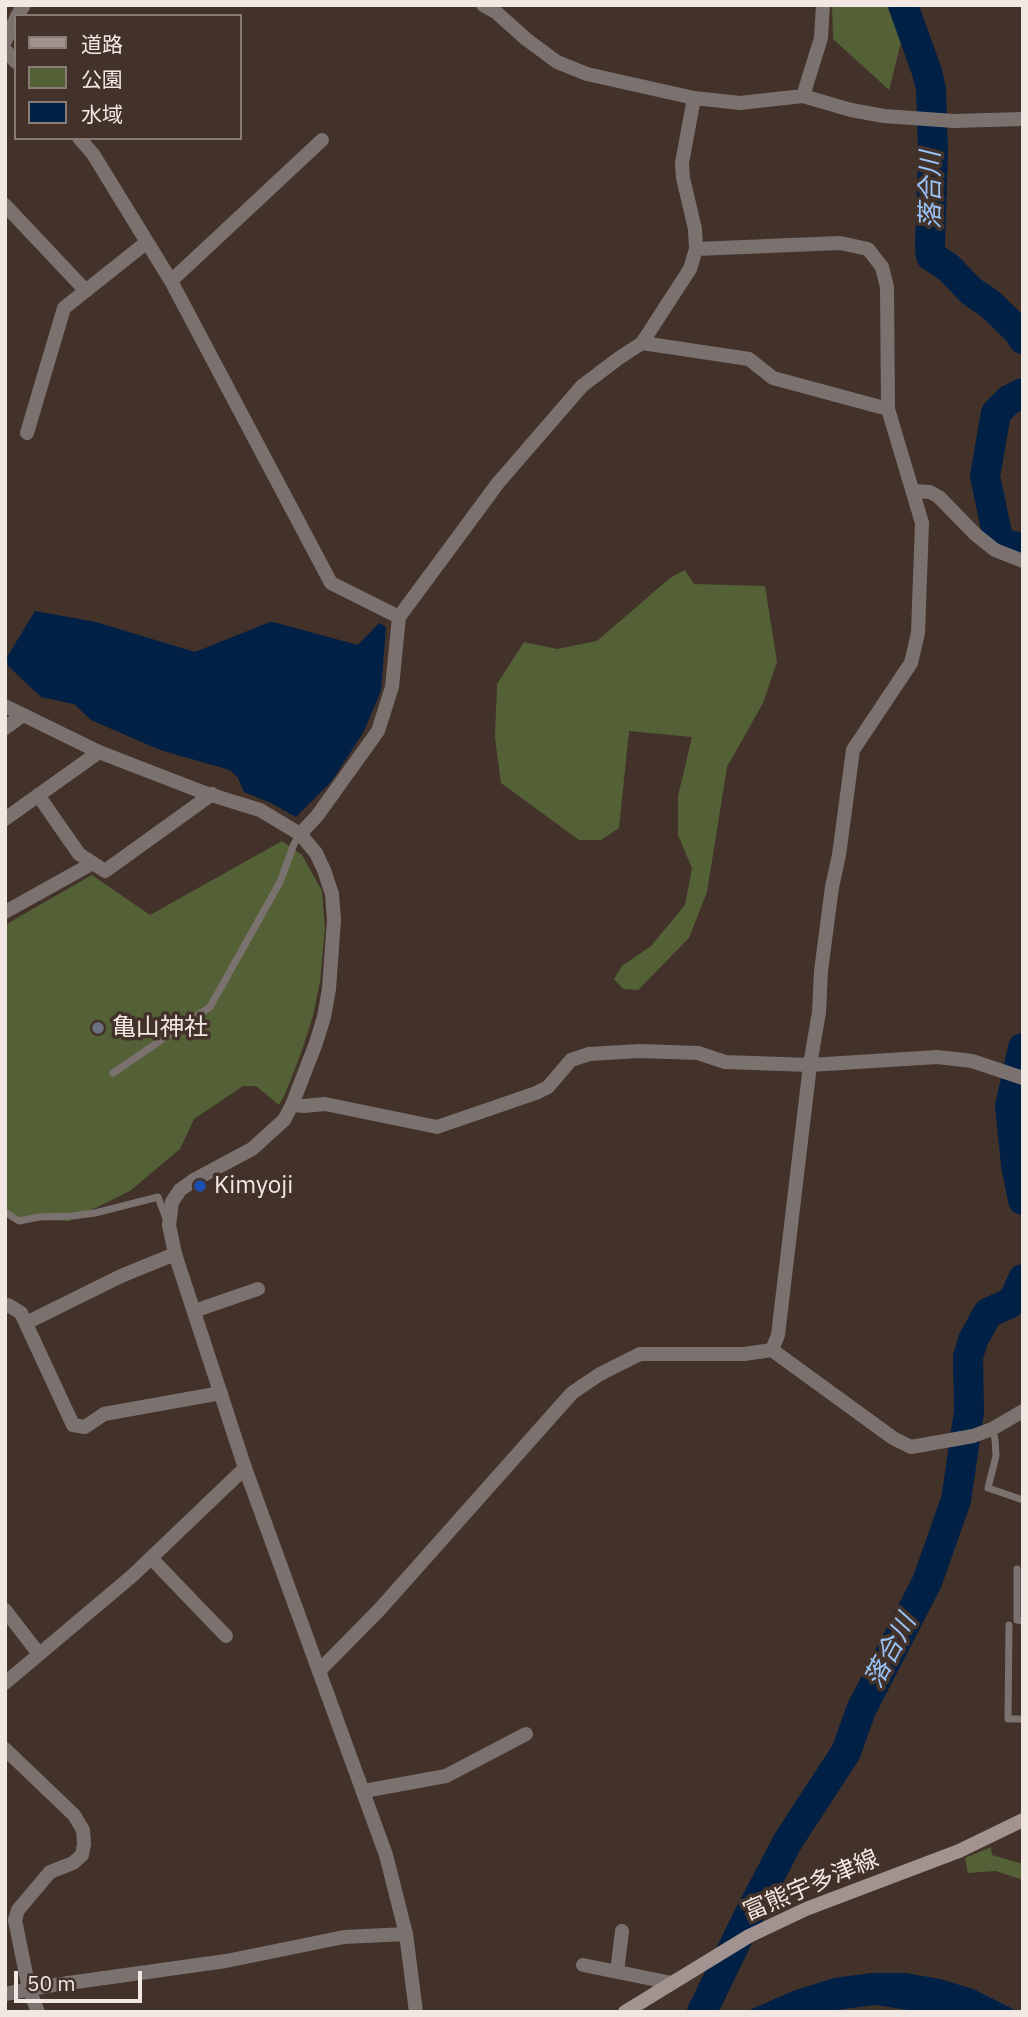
<!DOCTYPE html>
<html>
<head>
<meta charset="utf-8">
<style>
	body { margin:0 }
	#map { position:relative; width:1028px; height:2017px; overflow:hidden; background:#42322a; font-family:"IBM Plex Sans","Noto Sans JP",sans-serif }
	canvas { display:block }
	.frame { position:absolute; inset:0; border:7px solid #f2e8e3; pointer-events:none }
	.legend { position:absolute; left:14px; top:14px; width:228px; height:126px; box-sizing:border-box; background:#42322a; border:2px solid #887b74; margin:0; padding:9px 12px; list-style:none; font-size:21px; color:#f2e8e3 }
	.legend li { display:flex; align-items:center; gap:14px; height:35px }
	.legend b { width:35px; border:2px solid #887b74 }
	.scale { position:absolute; left:14px; top:1971px; width:128px; height:32px; box-sizing:border-box; border:4px solid #f2e8e3; border-top:0; padding-left:9px; font-size:21px; line-height:24px; white-space:nowrap; color:#f2e8e3; -webkit-text-stroke:5px #42322a; paint-order:stroke }
</style>
</head>
<body>
<div id="map">
<canvas width="1028" height="2017"></canvas>
<div class="frame"></div>
<ul class="legend">
<li><b style="height:9px;background:#a29391"></b>道路</li>
<li><b style="height:19px;background:#546136"></b>公園</li>
<li><b style="height:19px;background:#002046"></b>水域</li>
</ul>
<div class="scale">50 m</div>
</div>
<script>
const context = document.querySelector('canvas').getContext('2d');
context.lineJoin = 'round';
function fillPath(path, color) { context.fillStyle = color; context.fill(path, 'evenodd'); }
const toPath = rows => new Path2D(rows.map(r => 'M' + r).join(''));
function strokePath(path, color, width, dash) { context.strokeStyle = color; context.lineWidth = width; context.lineCap = dash ? 'butt' : 'round'; context.setLineDash(dash || []); context.stroke(path); }
function drawText(font, color, halo, rows, align = 'center') {
  context.font = font + ' "IBM Plex Sans","Noto Sans JP",sans-serif'; context.lineWidth = 7; context.setLineDash([]); context.textBaseline = 'middle'; context.strokeStyle = halo; context.fillStyle = color; for (const [text, x, y, turn = 0] of rows) {
    context.save(); context.translate(x, y); context.rotate((+turn || 0) * Math.PI / 180); context.textAlign = isNaN(turn) ? turn : align; if (halo) context.strokeText(text, 0, 0); context.fillText(text, 0, 0); context.restore();
  }
}
const green = toPath([
	[832,5,895,5,902,38,889,90,833,39],
	[685,570,694,584,765,586,777,662,763,703,727,767,707,892,689,938,638,990,623,989,614,979,622,966,651,946,685,905,692,868,678,835,678,796,692,737,629,731,619,828,601,840,579,840,501,783,495,738,497,684,524,642,557,649,597,641,670,578],
	[282,841,302,855,322,891,325,929,320,981,313,1016,300,1056,285,1094,279,1105,256,1086,243,1086,194,1119,180,1149,130,1191,69,1221,22,1219,5,1208,5,925,92,875,150,915],
	[991,1847,992,1855,1023,1864,1023,1880,996,1871,968,1873,965,1858]
]);
const water = toPath([
	[35,611,96,622,195,652,270,622,277,623,358,645,379,623,386,627,381,691,363,733,331,782,296,817,271,803,244,792,238,778,230,770,160,750,91,720,74,704,41,697,8,666,7,657],
	[872,1973,906,1973,940,1979,973,1989,1019,2012,923,2012,875,2005,820,2012,745,2012,793,1991,834,1978]
]);
const river = toPath([
	[903,5,927,72,931,89,933,151,930,246,931,256,949,268,971,291,990,304,1019,332,1023,339],
	[1023,393,1009,400,996,413,985,476,999,543,1023,548],
	[1023,1048,1010,1106,1016,1165,1023,1200],
	[702,2012,747,1919,788,1841,846,1752,861,1710,927,1582,956,1500,969,1412,968,1357,973,1340,988,1313,1010,1303,1016,1295,1023,1279]
]);
const service = toPath([
	[113,1073,210,1007,280,882,294,844,300,834],
	[5,1212,19,1221,39,1217,72,1216,95,1213,158,1197,167,1221],
	[992,1429,995,1439,996,1456,988,1488,1023,1500],
	[1017,1569,1017,1620,1023,1621],
	[1009,1625,1008,1719,1023,1719]
]);
const minor = toPath([
	[483,5,497,13,526,39,557,62,587,74,694,98,740,103,803,96,851,110,884,116,954,121,1023,119],
	[5,50,16,62],
	[803,96,821,38,823,5],
	[79,138,93,154,171,281,331,583,399,617],
	[5,205,86,291],
	[696,249,840,243,868,249,882,267,887,287,888,409,922,523,918,633,911,663,853,750,839,855,832,887,821,971,819,1012,810,1065,778,1335,772,1350],
	[171,281,322,140],
	[642,343,749,359,773,378,888,409],
	[27,433,64,308,147,242],
	[914,491,930,492,939,497,975,534,995,550,1023,561],
	[5,728,23,715],
	[38,795,79,854,105,871,212,794],
	[5,819,99,752],
	[300,834,317,816,378,731,392,687,399,617,498,483,582,386,619,358,642,343,690,269,696,249,695,229,683,178,682,163,694,98],
	[5,912,93,863],
	[292,1105,304,1106,325,1104,437,1127,536,1093,548,1087,571,1060,589,1054,640,1051,698,1053,725,1062,810,1065,937,1057,972,1061,1023,1078],
	[5,1305,8,1305,21,1313,73,1425,85,1427,104,1414,221,1393],
	[194,1311,258,1289],
	[26,1323,121,1276,175,1254],
	[151,1558,226,1636],
	[5,1610,39,1654],
	[319,1671,380,1609,572,1393,600,1374,640,1354,744,1354,772,1350,893,1438,911,1447,973,1436,992,1429,1023,1411],
	[5,1683,132,1576,245,1468],
	[5,1749,74,1815,83,1830,84,1844,82,1855,73,1863,50,1872,18,1910,15,1920,29,1989,38,2012],
	[364,1791,446,1776,526,1734],
	[583,1965,672,1983],
	[617,1972,622,1931],
	[5,1994,47,1986,226,1961,344,1937,406,1934]
]);
const tertiary = toPath([
	[17,16,24,5],
	[5,41,16,19],
	[5,706,99,752,205,793,260,810,300,834,316,853,324,870,332,894,334,920,329,989,324,1017,316,1043,292,1105,284,1120,252,1149,194,1180,180,1190,172,1202,169,1225,175,1254,245,1468,386,1855,406,1934,416,2012]
]);
const secondary = toPath([
	[625,2012,749,1936,806,1909,959,1851,1023,1820]
]);
const markers = [
	[98,1028,7,"#6b7280"],
	[200,1186,7,"#1a4fb4"]
];
const poiNames = [
	["亀山神社",112,1028],
	["Kimyoji",214,1186]
];
const streetNames = [
	["富熊宇多津線",811,1886,-23]
];
const waterNames = [
	["落合川",931,190,-90],
	["落合川",891,1651,-62]
];
fillPath(green, '#546136');
fillPath(water, '#002046');
strokePath(river, '#002046', 30);
strokePath(service, '#7b7270', 7);
strokePath(minor, '#7b7270', 14);
strokePath(tertiary, '#7b7270', 14);
strokePath(secondary, '#a29391', 14);
for (const [x, y, r, color] of markers) { const dot = new Path2D(); dot.arc(x, y, r, 0, 2 * Math.PI); context.fillStyle = color; context.fill(dot); strokePath(dot, '#42322a', 2.5); }
drawText('24px', '#f2e8e3', '#42322a', poiNames, 'left');
drawText('24px', '#f2e8e3', '#42322a', streetNames);
drawText('italic 26px', '#99c3f9', '#42322a', waterNames);
</script>
</body>
</html>
